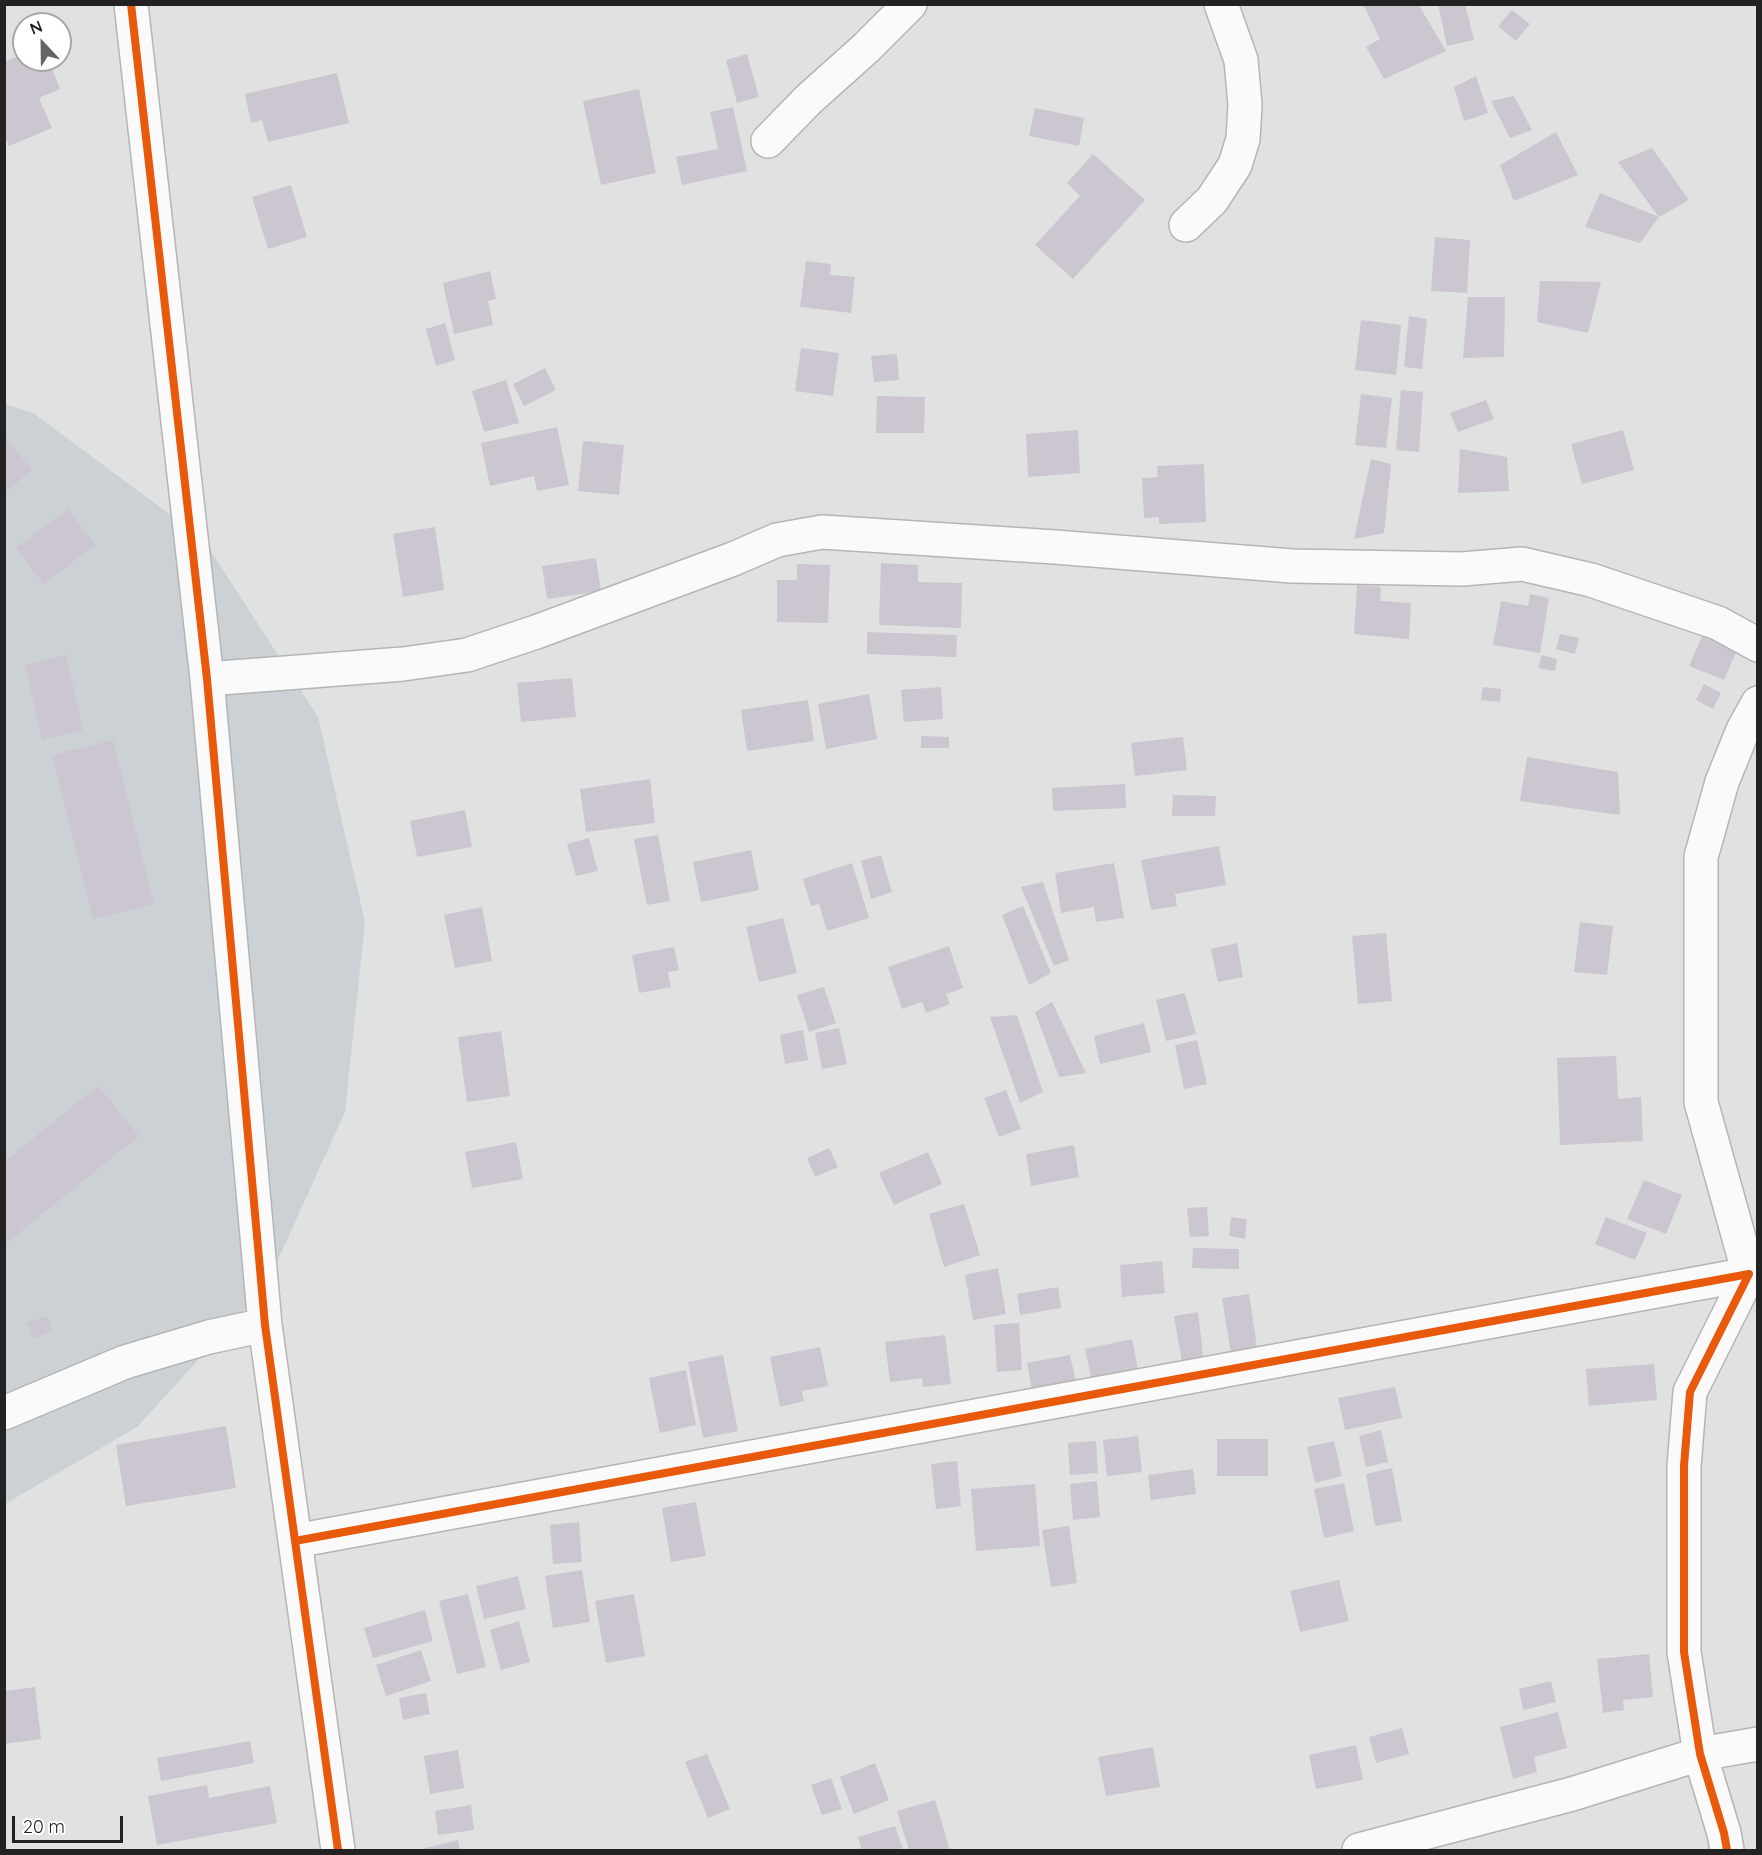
<!DOCTYPE html>
<html>
<head>
<meta charset="utf-8">
<style>
	body { margin:0 }
	#map { position:relative; width:1762px; height:1855px; overflow:hidden; background:#e0e1e1; font-family:Quicksand,sans-serif }
	canvas { display:block }
	.frame { position:absolute; inset:0; border:6px solid #222223; pointer-events:none }
	.north { position:absolute; left:12px; top:12px; width:60px; height:60px; box-sizing:border-box; background:#fff; border:2px solid #a7a7a7; border-radius:50%; rotate:338deg; font-size:16px; font-weight:700; line-height:24px; text-align:center; color:#222223 }
	.north::after { content:''; display:block; margin:auto; width:21px; height:27px; background:#646566; clip-path:polygon(50% 0,100% 100%,50% 72%,0 100%) }
	.scale { position:absolute; left:12px; top:1816px; width:111px; height:27px; box-sizing:border-box; border:3px solid #222223; border-top:0; padding-left:8px; font-size:18px; line-height:21px; white-space:nowrap; color:#222223; -webkit-text-stroke:4px #fff; paint-order:stroke }
</style>
</head>
<body>
<div id="map">
<canvas width="1762" height="1855"></canvas>
<div class="frame"></div>
<div class="north">N</div>
<div class="scale">20 m</div>
</div>
<script>
const context = document.querySelector('canvas').getContext('2d');
context.lineJoin = 'round';
function fillPath(path, color) { context.fillStyle = color; context.fill(path, 'evenodd'); }
const toPath = rows => new Path2D(rows.map(r => 'M' + r).join(''));
function strokePath(path, color, width, dash) { context.strokeStyle = color; context.lineWidth = width; context.lineCap = dash ? 'butt' : 'round'; context.setLineDash(dash || []); context.stroke(path); }
const built = toPath([
	[4,404,33,413,203,539,318,717,365,922,345,1112,266,1286,137,1427,5,1504]
]);
const building = toPath([
	[1363,4,1418,4,1446,51,1384,79,1366,47,1380,39],
	[1438,4,1465,4,1474,40,1447,46],
	[1512,10,1530,24,1516,41,1498,26],
	[24,54,24,60,49,60,60,89,39,98,52,128,9,146,4,135,4,62],
	[747,54,759,97,737,103,726,60],
	[337,73,349,123,268,142,262,120,251,123,245,94],
	[1476,76,1488,113,1464,121,1454,87],
	[639,89,656,173,601,185,583,101],
	[1514,96,1532,130,1510,138,1491,101],
	[733,107,747,171,682,185,676,157,718,149,710,112],
	[1035,108,1084,118,1079,146,1029,136],
	[1556,132,1578,175,1514,201,1500,165],
	[1652,148,1689,200,1659,217,1618,162],
	[1093,154,1145,200,1073,279,1035,245,1080,196,1067,183],
	[291,185,307,237,268,249,252,197],
	[1600,193,1659,217,1640,243,1585,227],
	[1435,237,1470,240,1467,293,1431,291],
	[806,261,831,264,830,275,855,277,851,313,800,307],
	[490,271,496,299,488,301,493,325,454,334,443,283],
	[1540,281,1601,282,1588,333,1537,322],
	[1468,297,1505,297,1504,357,1463,358],
	[1409,316,1427,319,1422,369,1404,367],
	[1361,320,1401,325,1396,375,1355,370],
	[445,323,455,360,436,366,426,329],
	[801,348,839,353,833,396,795,391],
	[897,354,899,380,874,382,871,356],
	[545,368,556,390,524,406,513,384],
	[506,380,519,423,484,432,472,391],
	[1401,390,1423,392,1419,452,1396,450],
	[1361,394,1392,398,1386,448,1355,445],
	[877,396,925,397,924,433,876,433],
	[1486,400,1494,419,1458,432,1450,413],
	[557,427,569,485,537,491,534,476,490,486,481,443],
	[1078,430,1080,473,1028,477,1026,434],
	[1623,430,1634,470,1582,484,1571,444],
	[4,436,32,470,4,493],
	[583,441,624,445,619,495,578,491],
	[1460,449,1507,457,1509,491,1458,493],
	[1371,459,1391,464,1384,533,1354,539],
	[1204,464,1206,522,1159,524,1159,517,1144,518,1142,478,1158,477,1157,466],
	[68,509,95,545,44,584,16,548],
	[435,527,444,590,403,597,393,534],
	[596,558,601,591,547,599,542,566],
	[881,563,918,565,918,582,962,583,961,628,879,625],
	[797,564,830,565,828,623,777,622,777,580,797,580],
	[1357,585,1381,587,1380,601,1411,603,1409,639,1354,634],
	[1530,594,1549,598,1540,653,1493,645,1501,601,1528,606],
	[867,632,957,635,956,657,867,654],
	[1560,634,1579,638,1575,654,1556,649],
	[1703,634,1738,648,1724,680,1689,666],
	[66,655,83,730,42,740,25,665],
	[1542,655,1557,659,1555,671,1538,668],
	[572,678,576,717,521,722,517,683],
	[1704,684,1721,693,1713,709,1696,700],
	[941,687,943,719,904,722,901,690],
	[1483,687,1501,689,1500,702,1481,700],
	[869,694,877,739,826,749,818,704],
	[808,700,814,741,747,751,741,710],
	[921,736,949,737,949,748,921,748],
	[1183,737,1187,770,1135,776,1131,743],
	[113,740,154,904,93,919,52,755],
	[1527,757,1618,772,1620,815,1520,801],
	[650,779,655,823,586,832,580,789],
	[1125,784,1126,808,1053,811,1052,788],
	[1173,795,1216,796,1215,816,1172,816],
	[465,810,472,847,417,857,410,821],
	[658,835,670,901,647,905,634,839],
	[589,838,598,871,576,876,567,844],
	[1219,846,1226,885,1175,894,1177,906,1151,910,1141,860],
	[751,850,759,890,701,902,693,862],
	[881,855,892,892,871,899,861,861],
	[852,863,869,918,827,931,819,904,811,906,803,879],
	[1114,863,1124,918,1096,922,1094,907,1061,913,1055,873],
	[1043,882,1069,960,1054,966,1021,887],
	[1023,906,1051,973,1029,985,1002,915],
	[482,907,492,961,455,968,444,915],
	[783,918,797,973,759,982,746,927],
	[1580,922,1613,926,1607,975,1574,972],
	[1386,933,1392,1001,1358,1004,1352,936],
	[1237,943,1243,977,1218,982,1211,949],
	[949,946,963,988,946,994,950,1004,926,1013,922,1002,902,1009,888,967],
	[674,947,679,970,668,972,671,987,639,993,632,955],
	[824,987,836,1023,809,1032,797,995],
	[1185,993,1196,1034,1166,1041,1156,1000],
	[1052,1002,1086,1073,1059,1077,1035,1012],
	[1017,1015,1043,1092,1020,1103,990,1017],
	[1144,1023,1151,1052,1100,1064,1094,1036],
	[839,1028,847,1064,822,1069,815,1033],
	[803,1030,808,1060,785,1064,780,1035],
	[501,1031,510,1096,467,1102,458,1037],
	[1197,1040,1207,1084,1184,1089,1175,1045],
	[1616,1056,1618,1099,1641,1097,1643,1141,1560,1145,1557,1058],
	[98,1086,139,1136,4,1245,4,1162],
	[1006,1090,1021,1129,999,1137,984,1098],
	[516,1142,523,1179,472,1188,465,1152],
	[1074,1145,1079,1177,1031,1186,1026,1154],
	[829,1148,838,1167,815,1177,807,1158],
	[928,1152,942,1184,894,1205,879,1173],
	[1644,1180,1682,1195,1666,1234,1627,1219],
	[964,1204,980,1255,944,1267,929,1214],
	[1207,1207,1209,1236,1190,1237,1187,1208],
	[1231,1217,1247,1219,1245,1239,1229,1236],
	[1606,1217,1647,1233,1635,1260,1595,1244],
	[1193,1248,1239,1249,1239,1269,1192,1268],
	[1162,1261,1165,1293,1122,1297,1120,1265],
	[998,1268,1006,1314,973,1320,965,1275],
	[1058,1287,1061,1308,1020,1315,1017,1294],
	[1249,1294,1258,1354,1232,1360,1222,1298],
	[1198,1312,1204,1363,1183,1368,1174,1316],
	[47,1316,53,1331,33,1339,27,1323],
	[1019,1323,1022,1370,997,1372,994,1325],
	[945,1335,951,1384,923,1387,922,1378,890,1382,885,1342],
	[1132,1339,1139,1375,1093,1385,1085,1349],
	[820,1347,828,1386,802,1391,804,1401,780,1407,770,1357],
	[723,1355,738,1431,703,1438,688,1362],
	[1070,1355,1078,1391,1034,1400,1027,1363],
	[1654,1364,1657,1400,1589,1406,1586,1369],
	[686,1370,696,1425,660,1433,649,1378],
	[1395,1387,1402,1418,1345,1430,1338,1398],
	[226,1426,236,1488,126,1506,116,1445],
	[1381,1430,1388,1462,1366,1467,1359,1436],
	[1138,1436,1142,1472,1107,1476,1103,1440],
	[1217,1439,1268,1439,1268,1476,1217,1476],
	[1096,1441,1098,1473,1070,1475,1068,1443],
	[1334,1441,1342,1476,1315,1483,1307,1447],
	[957,1461,961,1506,936,1509,931,1464],
	[1392,1468,1402,1521,1375,1526,1366,1474],
	[1193,1469,1196,1494,1151,1500,1148,1475],
	[1097,1481,1100,1517,1073,1520,1070,1484],
	[1344,1483,1354,1531,1324,1538,1314,1489],
	[1035,1484,1040,1546,976,1551,971,1489],
	[696,1502,706,1556,671,1562,662,1508],
	[579,1522,582,1562,553,1564,550,1525],
	[1069,1526,1077,1583,1051,1587,1042,1530],
	[582,1570,590,1622,553,1628,545,1576],
	[518,1576,526,1609,484,1619,476,1586],
	[1339,1580,1349,1621,1300,1632,1290,1591],
	[468,1594,486,1667,457,1674,439,1601],
	[634,1594,645,1656,606,1663,595,1601],
	[425,1610,433,1641,373,1658,364,1628],
	[519,1621,530,1662,501,1670,490,1630],
	[421,1650,431,1681,386,1696,376,1665],
	[1649,1654,1653,1697,1623,1700,1624,1710,1603,1713,1597,1659],
	[1551,1681,1556,1702,1523,1710,1519,1689],
	[35,1687,41,1739,4,1744,4,1691],
	[426,1693,430,1714,403,1720,399,1698],
	[1558,1712,1567,1748,1534,1757,1537,1772,1513,1779,1500,1727],
	[1402,1728,1409,1754,1376,1763,1369,1737],
	[250,1741,254,1763,161,1781,157,1758],
	[1356,1745,1363,1780,1316,1789,1309,1755],
	[1153,1747,1160,1787,1106,1796,1098,1757],
	[458,1750,464,1788,430,1794,424,1756],
	[707,1754,730,1809,708,1818,685,1762],
	[875,1763,889,1800,854,1814,840,1777],
	[831,1778,842,1809,822,1815,811,1785],
	[207,1785,209,1798,270,1786,277,1823,157,1845,148,1796],
	[935,1800,950,1850,909,1850,897,1811],
	[471,1805,474,1830,438,1835,435,1811],
	[895,1826,903,1850,862,1850,858,1837],
	[458,1840,460,1850,418,1850]
]);
const street = toPath([
	[131,4,207,679,265,1325,338,1850],
	[768,141,809,99,866,48,910,4],
	[1186,225,1212,200,1235,165,1243,139,1245,105,1241,60,1221,4],
	[207,679,403,664,467,655,536,632,733,559,777,540,822,532,1055,547,1292,566,1462,569,1522,564,1591,580,1718,623,1758,645],
	[1758,703,1743,730,1722,782,1701,857,1701,1102,1749,1274,1758,1274],
	[4,1413,125,1362,209,1337,265,1325],
	[295,1541,1749,1274,1690,1392,1684,1466,1684,1652,1700,1754,1724,1833,1727,1850],
	[1359,1850,1572,1794,1700,1754,1758,1744]
]);
const cycleway = toPath([
	[131,4,207,679,265,1325,338,1850],
	[295,1541,1749,1274,1690,1392,1684,1466,1684,1652,1700,1754,1724,1833,1727,1850]
]);
fillPath(built, '#ccd1d5');
fillPath(building, '#ccc6d0');
strokePath(street, '#b4b5b5', 36);
strokePath(street, '#fafafa', 33);
strokePath(cycleway, '#e8590c', 8);
</script>
</body>
</html>
